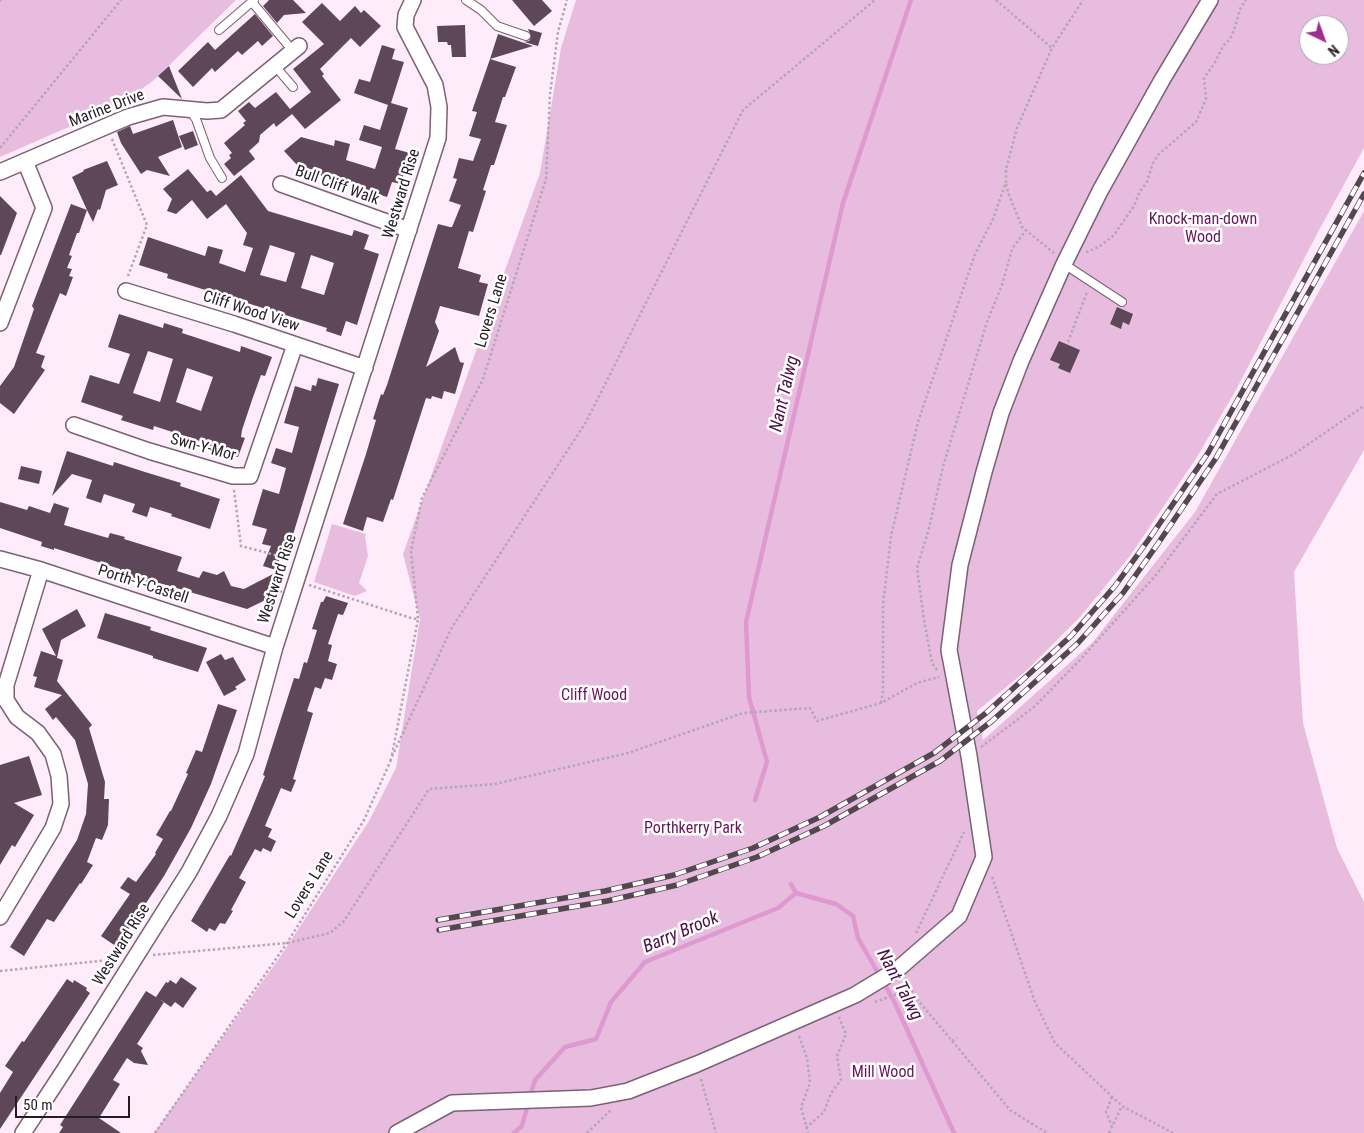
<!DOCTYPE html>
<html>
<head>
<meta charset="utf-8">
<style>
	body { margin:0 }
	#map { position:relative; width:1364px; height:1133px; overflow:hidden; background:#feecfa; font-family:"Roboto Condensed",sans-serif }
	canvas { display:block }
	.north { position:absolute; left:1299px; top:15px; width:50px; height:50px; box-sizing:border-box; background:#fff; border:1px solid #a8a4a7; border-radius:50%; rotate:138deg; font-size:14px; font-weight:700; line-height:20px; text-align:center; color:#261c24 }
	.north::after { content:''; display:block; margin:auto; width:18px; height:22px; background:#9e2f8e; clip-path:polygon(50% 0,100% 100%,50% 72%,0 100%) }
	.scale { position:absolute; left:15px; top:1096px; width:115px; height:22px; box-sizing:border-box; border:2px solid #261c24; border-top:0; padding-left:6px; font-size:15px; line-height:18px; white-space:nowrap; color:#261c24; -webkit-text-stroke:4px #fff; paint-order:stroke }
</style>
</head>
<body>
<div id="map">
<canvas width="1364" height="1133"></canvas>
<div class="north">N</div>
<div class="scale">50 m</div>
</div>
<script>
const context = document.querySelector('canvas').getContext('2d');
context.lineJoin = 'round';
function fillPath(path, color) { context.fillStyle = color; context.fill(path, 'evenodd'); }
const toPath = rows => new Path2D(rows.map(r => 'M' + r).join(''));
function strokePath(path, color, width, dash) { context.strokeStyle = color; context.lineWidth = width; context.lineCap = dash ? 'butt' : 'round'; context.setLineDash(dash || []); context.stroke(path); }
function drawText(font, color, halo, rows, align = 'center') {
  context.font = font + ' "Roboto Condensed",sans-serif'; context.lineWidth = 5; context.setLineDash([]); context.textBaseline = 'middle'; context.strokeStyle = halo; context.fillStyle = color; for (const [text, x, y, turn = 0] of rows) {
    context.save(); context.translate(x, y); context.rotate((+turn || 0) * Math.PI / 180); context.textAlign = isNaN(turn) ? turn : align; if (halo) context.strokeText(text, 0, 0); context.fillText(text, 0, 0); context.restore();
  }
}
const green = toPath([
	[0,0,236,0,154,80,129,98,94,116,0,157],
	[576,0,1364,0,1364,148,1318,232,1237,388,1197,457,1130,556,1080,617,1027,670,977,711,983,740,1092,643,1195,512,1364,211,1364,450,1294,572,1303,723,1337,848,1364,902,1364,1133,154,1133,280,957,369,821,396,768,420,619,403,554,540,173,561,48],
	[1309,25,1339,25,1339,55,1309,55],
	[332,524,366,534,365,537,368,556,359,583,367,591,355,596,314,582]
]);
const stream = toPath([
	[755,800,767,762,749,697,746,622,843,203,911,0],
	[791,884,796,893,836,904,853,916,858,938,894,1001,954,1133],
	[530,1096,535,1080,565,1047,596,1039,611,1002,645,962,778,908,796,893],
	[514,1133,522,1126,528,1104]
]);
const building = toPath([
	[269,0,293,0,306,13,284,15,277,23,263,6],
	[512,0,542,0,552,11,534,26],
	[322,3,340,21,355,6,361,13,364,10,381,26,360,47,351,38,320,69,324,74,322,76,341,100,305,129,292,114,276,127,274,123,260,135,259,142,249,151,255,159,234,176,224,164,231,158,229,155,232,153,224,143,245,125,243,123,246,121,238,111,249,102,255,108,276,92,290,109,311,92,293,69,324,44,302,22],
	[255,14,273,36,262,46,258,41,242,55,238,51,215,72,212,68,193,87,178,71,208,42,215,50],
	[465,25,466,57,452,57,451,45,448,45,447,42,438,42,437,26],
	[528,29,542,33,538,46,524,42,529,41,531,37],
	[498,34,533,46,490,59],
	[382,45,395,49,392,59,404,62,391,103,408,108,395,149,410,153,401,184,392,182,387,197,296,168,297,165,284,151,301,137,334,146,335,140,350,144,346,160,375,169,382,147,359,140,364,125,380,130,388,105,354,93,359,79,370,82],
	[490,59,516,67,505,97,503,97,495,122,507,125,494,165,491,165,483,190,486,191,473,232,469,231,458,268,481,275,479,282,488,284,479,316,440,306,435,322,439,331,426,367,455,347,460,362,464,363,455,394,444,391,442,399,432,396,431,399,426,398,393,500,391,499,383,522,367,517,363,531,343,524,366,454,376,420,373,419,381,394,383,395,387,385,438,224,450,227,452,227,461,205,449,201,457,179,453,178,459,158,473,161,481,139,469,136,477,112,472,111],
	[169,66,182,99,158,76],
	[173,120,182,147,158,157,170,176,147,170,141,174,121,143,117,132,130,126,133,134],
	[193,131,198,145,185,150,179,136],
	[107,161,118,185,106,190,100,210,98,209,93,222,87,210,79,233,77,233,69,255,72,256,67,268,72,269,69,276,73,277,66,296,60,293,36,353,45,356,41,367,45,370,14,414,0,403,0,386,14,367,34,309,32,306,71,204,87,210,72,177,84,171,83,170],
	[188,169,207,192,211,190,216,196,241,175,268,211,352,236,354,230,369,235,364,249,379,254,357,325,346,321,341,336,326,331,327,328,167,278,168,274,139,265,148,237,205,256,208,246,223,250,219,263,245,272,253,248,243,245,247,233,226,204,207,219,192,200,176,214,167,211,172,199,163,189],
	[270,245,295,253,286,282,260,275],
	[311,255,334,263,324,295,301,288],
	[0,196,17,213,1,255,0,255],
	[1117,307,1133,314,1129,325,1123,322,1121,329,1110,324],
	[119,314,163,328,164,323,183,329,182,333,240,352,241,346,272,357,265,376,261,375,252,400,242,430,241,437,245,438,238,457,208,447,209,444,154,426,153,430,121,420,123,416,81,402,90,375,119,384,130,354,108,347],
	[148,351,173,359,160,402,133,393],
	[187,368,213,377,201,411,176,402],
	[1059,341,1080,350,1070,373,1058,368,1060,364,1050,360],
	[318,378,339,384,288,551,283,550,276,570,263,566,271,546,262,544,267,529,252,525,263,489,279,494,286,468,271,463,276,448,292,453,299,427,284,423,295,386,311,391,312,385,316,386],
	[67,451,113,466,114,462,145,472,181,483,180,486,220,499,210,529,171,516,172,514,150,507,147,517,132,512,135,504,104,494,101,503,86,498,92,480,72,474,52,496],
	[21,466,42,471,39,484,18,479],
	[0,502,27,510,29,506,50,513,54,503,69,508,64,525,108,538,110,533,125,537,124,539,182,557,177,571,199,578,203,571,217,575,224,571,231,586,244,589,273,574,282,592,247,609,163,584,163,586,124,575,119,573,120,569,54,548,54,550,41,546,42,542,0,528],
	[326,596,348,603,343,615,338,614,328,644,332,645,328,661,337,664,332,680,325,678,321,689,315,687,307,711,313,713,293,779,296,780,291,792,281,788,265,826,272,829,268,837,276,841,271,852,263,848,261,852,255,849,239,878,246,882,231,910,233,911,225,924,220,923,215,931,209,928,207,932,191,921,230,855,231,856,250,813,265,776,263,775,294,678,299,679,304,662,307,663,317,630,312,629,321,602,323,602],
	[77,609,86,626,61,640,57,658,63,660,57,681,92,725,89,728,105,782,104,799,109,799,108,825,102,840,96,838,87,862,93,865,81,884,80,883,54,922,47,919,24,956,10,947,77,840,86,814,88,784,75,740,56,717,53,720,45,709,62,695,34,687,37,677,33,676,41,651,56,656,42,629],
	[105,613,151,627,150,630,207,648,198,672,153,658,153,656,97,638],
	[221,654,225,660,233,657,246,680,235,687,237,689,224,696,206,662],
	[218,704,237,710,211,784,191,828,164,876,117,947,101,936,130,894,120,888,128,877,136,882,156,854,155,853,163,839,156,835,170,811,171,811,188,774,186,773,196,750,202,752],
	[29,756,42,795,14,803,34,815,15,847,12,845,0,865,0,765],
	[181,977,197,988,183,1008,175,1002,171,1007,156,997,166,982,168,983,170,980,176,984],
	[67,979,73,983,74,980,87,988,86,990,90,993,0,1129,0,1093,13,1072,5,1066,22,1041,24,1042],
	[146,991,164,1002,137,1044,143,1048,141,1051,148,1065,134,1063,127,1058,113,1080,120,1084,99,1118,121,1133,59,1133,63,1127,60,1125]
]);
const path = toPath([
	[996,0,1052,48],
	[0,1,1,0],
	[112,139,147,225,128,276],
	[0,148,121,0],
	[1006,184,1009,195,1022,227,1054,253],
	[1086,252,1099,247,1114,235,1134,206,1140,191,1147,182,1153,163,1158,155,1196,122,1206,99,1204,78,1214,64,1223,46,1230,39,1234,30,1240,9,1246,0],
	[1068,342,1087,292],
	[234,490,241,546,287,558],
	[309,585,411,618,418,619,411,551,422,498,483,379,546,179,550,94,558,32,567,0],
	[937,670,932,663,924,620,917,568,928,532,944,463,987,322,1002,285,1012,249,1026,230],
	[881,703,883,691,883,605,891,536,918,422,975,254,993,219,1006,182,1006,169,1017,128,1052,48,1083,0],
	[981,747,1034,707,1080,660,1156,575,1217,494,1294,454,1364,406],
	[392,755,418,619],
	[390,761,451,629,586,422,743,110,875,0],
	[992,877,1035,1002,1055,1043,1122,1106,1173,1133],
	[916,933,964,832],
	[153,955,287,943,330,933,344,921,429,789,495,784,628,753,743,713,810,708,817,721,881,703,917,683,939,677],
	[0,971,118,959],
	[906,982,917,999,1010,1110,1047,1133],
	[875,1002,911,989],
	[799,1036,807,1058,810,1083,801,1107,808,1133],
	[952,1041,957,1038],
	[701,1079,716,1133],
	[1112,1097,1106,1112,1112,1126],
	[806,1128,824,1112,831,1093,841,1080,837,1056,846,1034,839,1017],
	[155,1133,287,943,364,820,391,760],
	[587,1133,612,1109],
	[1109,1133,1122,1106]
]);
const lane = toPath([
	[466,0,481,10,497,26,526,36],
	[252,2,293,51],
	[219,30,254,0],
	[275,66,293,87],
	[190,110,196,119,210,158,222,178],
	[1064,264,1122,302]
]);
const street = toPath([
	[0,172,128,117,163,107,207,111,221,110,299,46],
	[281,184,409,230],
	[126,291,234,324,365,368],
	[0,323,44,208,25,161],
	[74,425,149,451,233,476,250,476,295,345],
	[0,559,41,570,275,647],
	[0,917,53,828,61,804,59,776,53,754,38,733,17,717,6,700,6,685,41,570],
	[23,1133,65,1069,189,872,219,816,246,754,275,647,438,138,439,107,435,85,405,27,406,15,413,0],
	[397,1133,452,1103,591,1098,628,1091,697,1064,855,995,898,969,959,916,984,857,969,756,949,650,960,565,984,472,1001,413,1021,361,1064,264,1100,191,1162,80,1210,0]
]);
const rail = toPath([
	[438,920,605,891,674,875,753,848,820,817,934,753,986,713,1071,636,1115,586,1149,539,1208,453,1364,173],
	[439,930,607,901,677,885,757,857,824,826,940,761,992,721,1078,643,1123,593,1157,545,1216,458,1364,194]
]);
const streetNames = [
	["Marine Drive",107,109,-21],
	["Bull Cliff Walk",337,186,20],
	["Westward Rise",402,194,-73],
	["Lovers Lane",492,311,-73],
	["Cliff Wood View",251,312,18],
	["Swn-Y-Mor",203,448,15],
	["Westward Rise",278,579,-72],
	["Porth-Y-Castell",143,585,18],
	["Lovers Lane",310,885,-58],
	["Westward Rise",122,945,-58]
];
const parkNames = [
	["Knock-man-down",1203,220],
	["Wood",1203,238],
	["Cliff Wood",594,696],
	["Porthkerry Park",693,829],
	["Mill Wood",883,1073]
];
const waterNames = [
	["Nant Talwg",785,394,-77],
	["Barry Brook",681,933,-23],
	["Nant Talwg",899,985,62]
];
fillPath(green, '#e8bcde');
strokePath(stream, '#de99d0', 4.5);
fillPath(building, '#5f475a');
strokePath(lane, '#7a6174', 10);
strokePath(street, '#7a6174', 18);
strokePath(path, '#b5a6b2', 2.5, [2.5, 2.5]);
strokePath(lane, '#fff', 8);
strokePath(street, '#fff', 15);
strokePath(rail, '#534750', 5.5);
strokePath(rail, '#fff', 4, [11]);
drawText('16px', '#261c24', '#fff', streetNames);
drawText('16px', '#66165b', '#fff', parkNames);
drawText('italic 18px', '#4c0f43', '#fff', waterNames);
</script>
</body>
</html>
